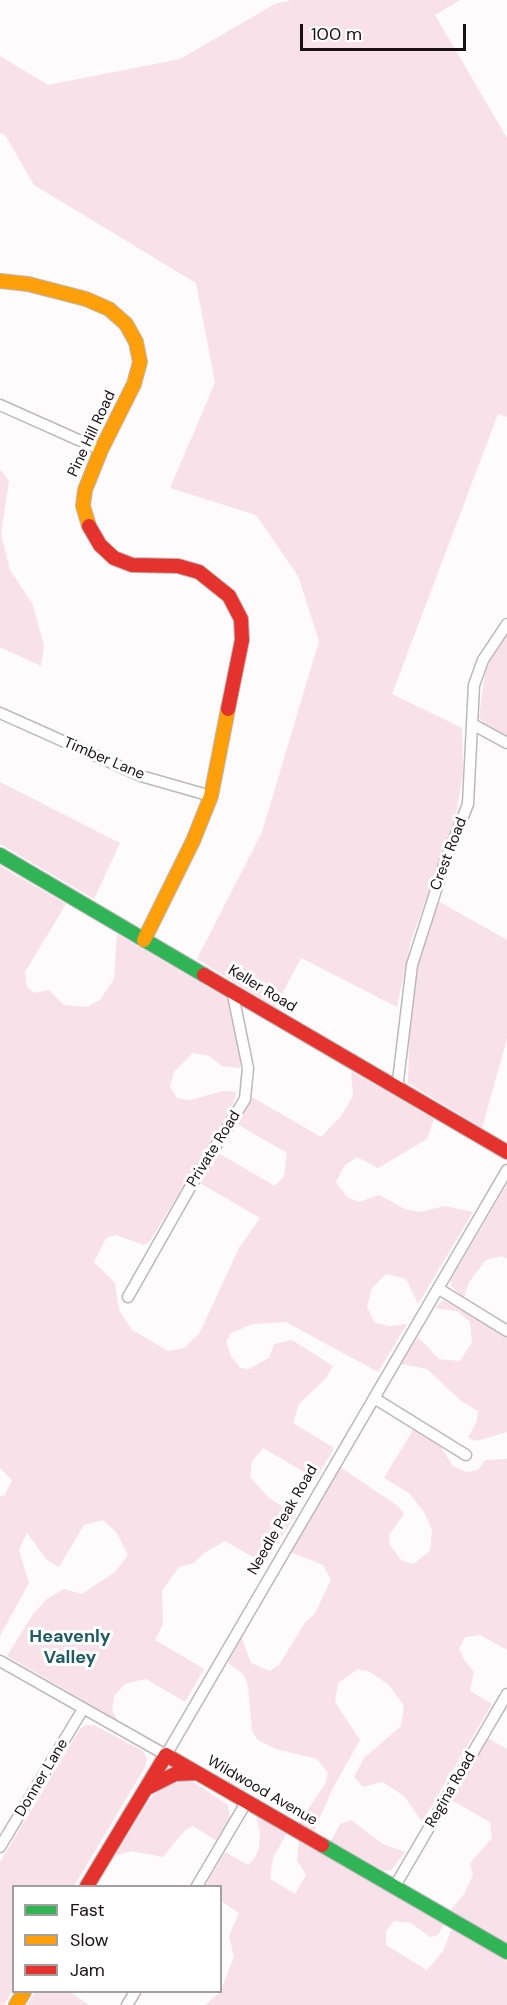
<!DOCTYPE html>
<html>
<head>
<meta charset="utf-8">
<style>
	body { margin:0 }
	#map { position:relative; width:507px; height:2005px; overflow:hidden; background:#fdfbfc; font-family:"DM Sans",sans-serif }
	canvas { display:block }
	.legend { position:absolute; left:12px; top:1885px; width:210px; height:108px; box-sizing:border-box; background:#fff; border:2px solid #a3a0a1; margin:0; padding:8px 10px; list-style:none; font-size:18px; color:#191114 }
	.legend li { display:flex; align-items:center; gap:12px; height:30px }
	.legend b { width:30px; border:2px solid #a3a0a1 }
	.scale { position:absolute; left:300px; top:24px; width:166px; height:27px; box-sizing:border-box; border:3px solid #191114; border-top:0; padding-left:8px; font-size:18px; line-height:21px; white-space:nowrap; color:#191114; -webkit-text-stroke:4px #fff; paint-order:stroke }
</style>
</head>
<body>
<div id="map">
<canvas width="507" height="2005"></canvas>
<ul class="legend">
<li><b style="height:8px;background:#30b455"></b>Fast</li>
<li><b style="height:8px;background:#ff9f0a"></b>Slow</li>
<li><b style="height:8px;background:#e5322d"></b>Jam</li>
</ul>
<div class="scale">100 m</div>
</div>
<script>
const context = document.querySelector('canvas').getContext('2d');
context.lineJoin = 'round';
function fillPath(path, color) { context.fillStyle = color; context.fill(path, 'evenodd'); }
const toPath = rows => new Path2D(rows.map(r => 'M' + r).join(''));
function strokePath(path, color, width, dash) { context.strokeStyle = color; context.lineWidth = width; context.lineCap = dash ? 'butt' : 'round'; context.setLineDash(dash || []); context.stroke(path); }
function drawText(font, color, halo, rows, align = 'center') {
  context.font = font + ' "DM Sans",sans-serif'; context.lineWidth = 6; context.setLineDash([]); context.textBaseline = 'middle'; context.strokeStyle = halo; context.fillStyle = color; for (const [text, x, y, turn = 0] of rows) {
    context.save(); context.translate(x, y); context.rotate((+turn || 0) * Math.PI / 180); context.textAlign = isNaN(turn) ? turn : align; if (halo) context.strokeText(text, 0, 0); context.fillText(text, 0, 0); context.restore();
  }
}
const green = toPath([
	[291,0,460,0,435,15,507,138,507,417,498,414,392,694,462,728,463,772,456,816,411,941,397,1007,301,958,275,1007,197,959,262,832,319,641,298,576,256,515,170,488,215,383,196,283,34,185,5,135,0,133,0,56,48,85,180,59,275,4],
	[0,469,9,481,1,534,10,570,33,605,44,646,41,666,0,647],
	[507,634,507,737,484,724,479,717,485,673,495,650],
	[0,782,120,843,94,899,0,844],
	[0,866,66,904,25,972,27,987,34,993,49,990,64,1005,87,1007,100,1000,114,979,117,934,230,1000,242,1057,240,1068,222,1066,209,1056,193,1053,174,1072,170,1087,177,1098,190,1100,223,1091,237,1092,232,1106,150,1241,144,1245,116,1235,106,1238,94,1262,115,1283,119,1310,132,1330,168,1351,184,1348,199,1334,239,1248,260,1218,200,1183,218,1153,275,1186,284,1176,287,1153,237,1124,252,1097,321,1137,341,1116,353,1096,351,1071,434,1119,427,1139,378,1168,357,1157,344,1166,336,1182,347,1197,359,1202,379,1195,405,1209,419,1212,445,1206,473,1212,418,1304,406,1279,386,1274,372,1288,367,1307,375,1323,390,1326,407,1324,378,1372,286,1322,253,1324,231,1333,226,1341,231,1356,240,1368,249,1369,269,1358,274,1344,292,1340,333,1366,326,1378,299,1404,293,1423,334,1448,316,1479,263,1448,252,1461,250,1477,270,1499,296,1514,265,1564,225,1541,204,1553,194,1563,179,1567,162,1591,163,1624,155,1640,204,1669,185,1702,146,1679,125,1684,114,1696,112,1711,119,1721,7,1656,33,1614,47,1599,64,1589,82,1594,115,1572,128,1555,116,1532,103,1520,84,1525,59,1567,47,1560,27,1533,19,1550,29,1583,0,1636,0,1497,5,1495,12,1480,0,1468],
	[438,901,507,940,507,1039,482,1128,408,1083,410,1010,415,973],
	[507,1184,507,1259,502,1256,486,1260,469,1282,464,1298,451,1286,451,1280],
	[443,1300,507,1337,507,1432,477,1441,468,1438,477,1421,478,1411,461,1401,427,1369,401,1364,418,1337,439,1359,460,1361,472,1342,470,1322,457,1311,435,1308],
	[413,1430,440,1446,453,1466,466,1472,478,1470,485,1460,507,1459,507,1650,480,1635,465,1637,459,1649,465,1661,474,1672,470,1691,492,1704,422,1822,405,1797,392,1788,382,1782,363,1787,354,1777,364,1758,401,1726,404,1706,389,1685,370,1672,358,1669,338,1683,335,1702,360,1740,333,1788,314,1831,299,1823,325,1784,328,1773,317,1759,276,1749,258,1740,252,1731,248,1685,243,1674,228,1663,241,1636,251,1663,270,1671,279,1665,304,1624,315,1613,331,1580,323,1565,290,1552,340,1467,398,1506,404,1514,389,1535,390,1545,401,1560,413,1564,430,1551,432,1530,424,1512,409,1493,384,1478],
	[86,1725,94,1725,143,1751,147,1759,145,1767,74,1886,14,1886,13,1989,4,2005,0,2005,0,1862,80,1729],
	[488,1738,507,1749,507,1945,449,1912,464,1894,473,1875,470,1863,492,1838,490,1822,451,1800],
	[181,1781,192,1781,228,1805,230,1819,217,1841,193,1826,185,1830,163,1857,131,1851,115,1856,149,1800,160,1789],
	[256,1816,287,1833,273,1858,270,1879,295,1894,306,1875,297,1860,299,1840,444,1924,438,1935,430,1937,411,1923,394,1921,386,1931,386,1945,427,1970,443,1951,452,1928,507,1961,507,2005,205,2005,220,1992,234,1957,229,1936,239,1913,221,1901,220,1886,205,1886,225,1852,248,1865,254,1859,259,1849,260,1832],
	[351,1820,383,1844,405,1852,391,1870,384,1871,331,1841,340,1824],
	[35,1992,70,1992,89,2005,27,2005]
]);
const street = toPath([
	[0,405,101,450],
	[0,713,141,776,211,796],
	[472,724,507,743],
	[397,1089,412,965,444,865,468,804,474,685,483,660,507,624],
	[439,1289,507,1331],
	[128,1297,192,1184,245,1099,248,1068,232,990],
	[374,1398,466,1455],
	[0,1661,166,1755,507,1170],
	[0,1847,83,1709],
	[197,1886,247,1801],
	[395,1886,507,1694],
	[127,2005,135,1992]
]);
const fast = toPath([
	[0,855,204,975],
	[322,1845,507,1952]
]);
const slow = toPath([
	[0,281,28,284,86,299,109,309,126,324,136,342,140,362,134,384,101,450,85,490,83,506,89,526],
	[144,940,193,841,211,796,228,709],
	[16,2005,24,1992]
]);
const jam = toPath([
	[89,526,100,545,114,558,132,565,178,566,199,572,229,596,241,619,242,640,228,709],
	[204,975,507,1152],
	[147,1788,175,1774,196,1773],
	[87,1886,166,1755,322,1845]
]);
const streetNames = [
	["Pine Hill Road",92,434,-65],
	["Timber Lane",104,759,23],
	["Crest Road",449,854,-69],
	["Keller Road",262,989,31],
	["Private Road",214,1149,-58],
	["Needle Peak Road",283,1520,-60],
	["Donner Lane",42,1778,-59],
	["Regina Road",451,1790,-60],
	["Wildwood Avenue",262,1791,30]
];
const quarterNames = [
	["Heavenly",70,1637],
	["Valley",70,1658]
];
fillPath(green, '#f9e1ea');
strokePath(street, '#bdb8ba', 13);
strokePath(fast, '#bdb8ba', 16);
strokePath(slow, '#bdb8ba', 16);
strokePath(jam, '#bdb8ba', 16);
strokePath(street, '#fffeff', 10);
strokePath(fast, '#30b455', 14);
strokePath(slow, '#ff9f0a', 14);
strokePath(jam, '#e5322d', 14);
drawText('15px', '#191114', '#fff', streetNames);
drawText('bold 18px', '#205b5f', '#fff', quarterNames);
</script>
</body>
</html>
